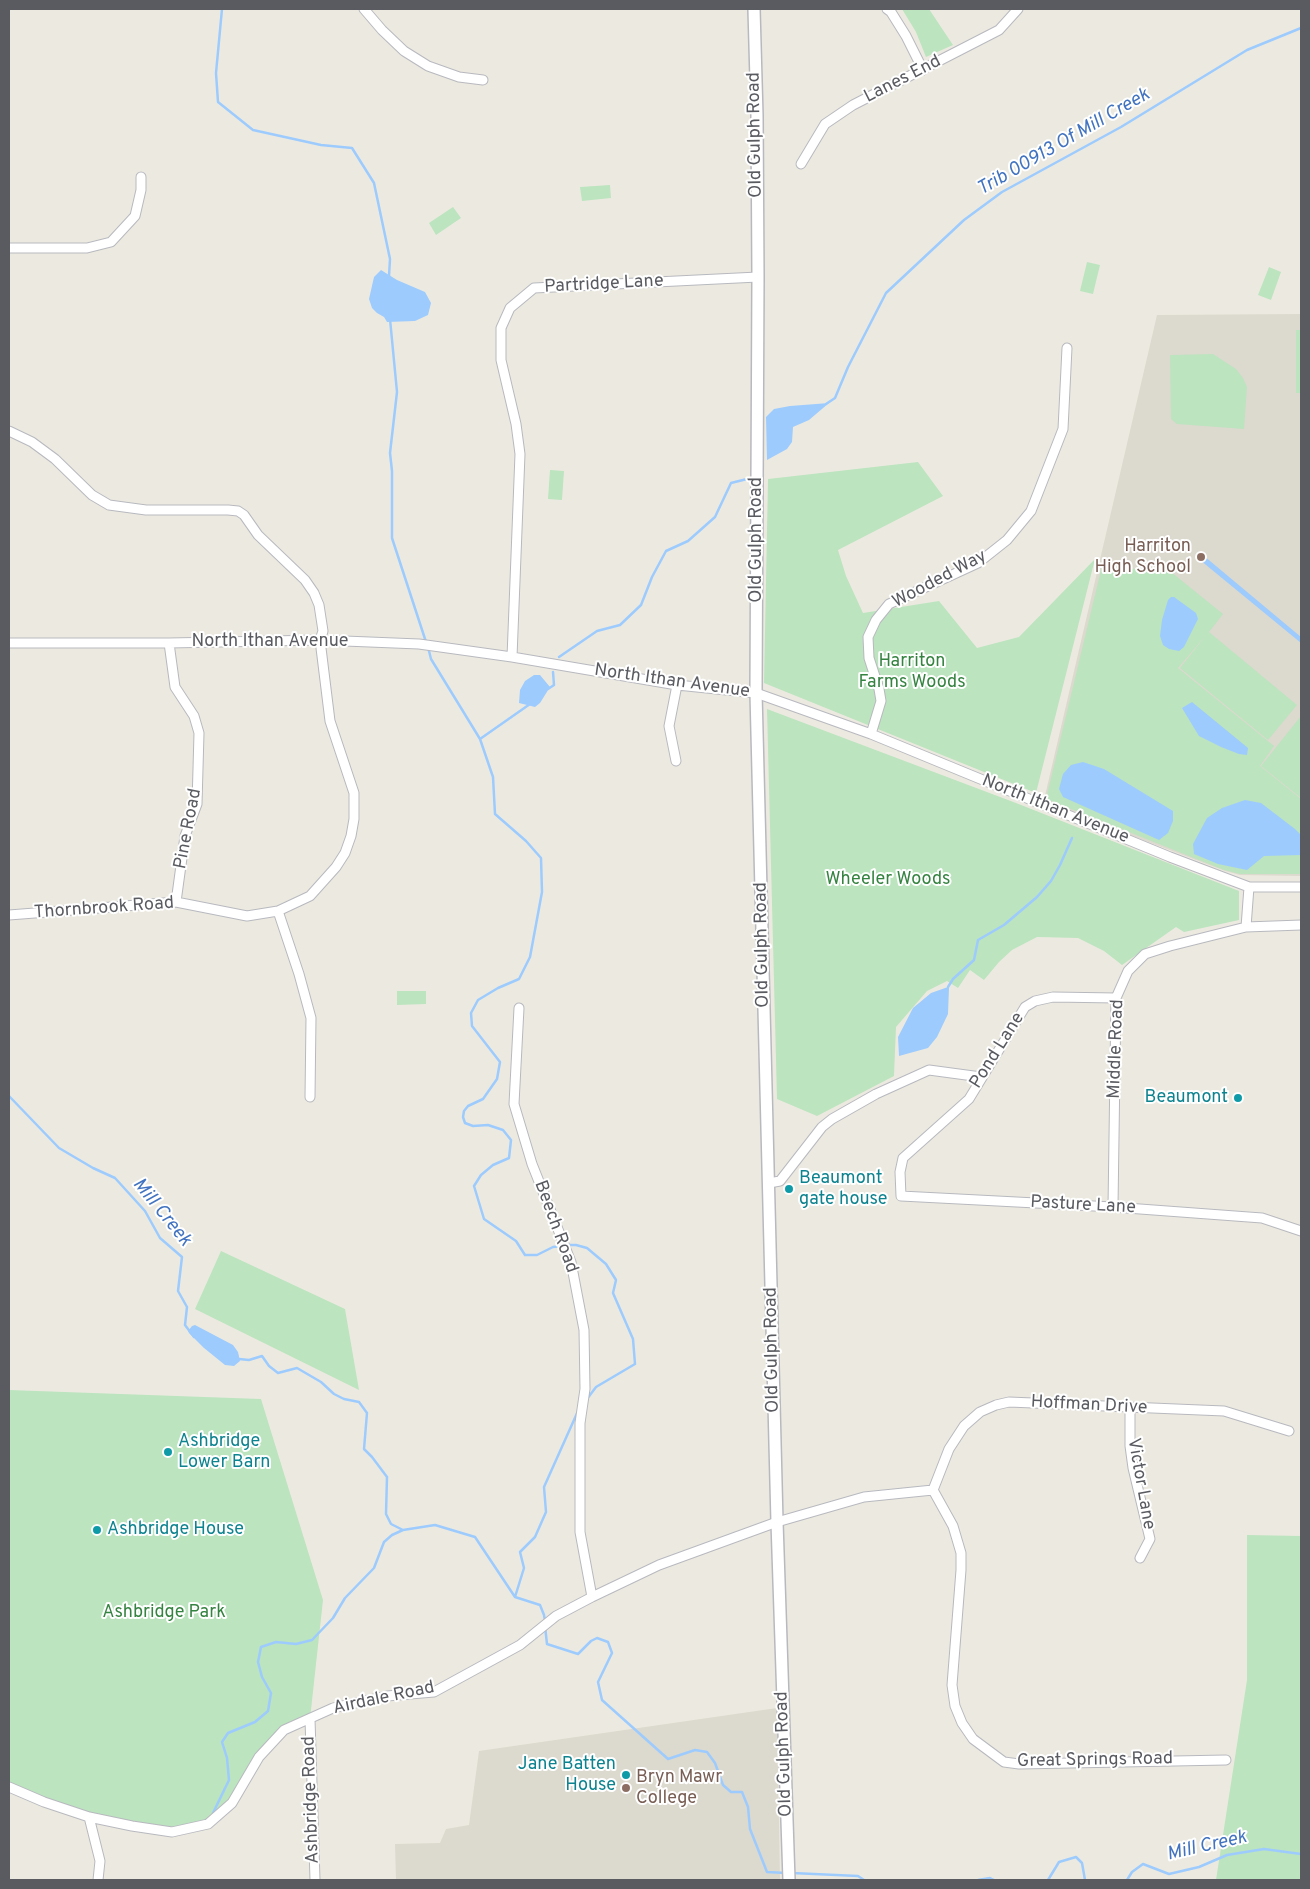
<!DOCTYPE html>
<html>
<head>
<meta charset="utf-8">
<style>
	body { margin:0 }
	#map { position:relative; width:1310px; height:1889px; overflow:hidden; background:#eceae0; font-family:Overpass,sans-serif }
	canvas { display:block }
	.frame { position:absolute; inset:0; border:10px solid #595b61; pointer-events:none }
</style>
</head>
<body>
<div id="map">
<canvas width="1310" height="1889"></canvas>
<div class="frame"></div>
</div>
<script>
const context = document.querySelector('canvas').getContext('2d');
context.lineJoin = 'round';
function fillPath(path, color) { context.fillStyle = color; context.fill(path, 'evenodd'); }
const toPath = rows => new Path2D(rows.map(r => 'M' + r).join(''));
function strokePath(path, color, width, dash) { context.strokeStyle = color; context.lineWidth = width; context.lineCap = dash ? 'butt' : 'round'; context.setLineDash(dash || []); context.stroke(path); }
function drawText(font, color, halo, rows, align = 'center') {
  context.font = font + ' Overpass,sans-serif'; context.lineWidth = 4; context.setLineDash([]); context.textBaseline = 'middle'; context.strokeStyle = halo; context.fillStyle = color; for (const [text, x, y, turn = 0] of rows) {
    context.save(); context.translate(x, y); context.rotate((+turn || 0) * Math.PI / 180); context.textAlign = isNaN(turn) ? turn : align; if (halo) context.strokeText(text, 0, 0); context.fillText(text, 0, 0); context.restore();
  }
}
const education = toPath([
	[1301,314,1301,876,1240,875,1225,871,1114,829,1044,800,1157,315],
	[777,1708,780,1880,396,1880,395,1844,440,1843,446,1829,469,1825,479,1751]
]);
const green = toPath([
	[902,9,929,9,953,45,926,57,916,32],
	[610,185,611,198,582,201,580,187],
	[453,207,461,218,436,235,429,223],
	[1087,262,1100,265,1093,294,1080,291],
	[1269,267,1281,272,1271,300,1258,295],
	[1296,330,1301,330,1301,393,1296,393],
	[1213,354,1236,369,1243,378,1247,387,1244,429,1177,424,1171,419,1170,355],
	[918,462,943,496,838,550,846,576,863,613,939,601,977,648,1019,637,1095,559,1036,793,764,683,768,479],
	[550,470,564,471,562,500,548,499],
	[1102,566,1171,572,1223,614,1209,632,1297,705,1268,740,1180,668,1207,634,1178,668,1274,746,1260,766,1301,799,1301,874,1240,874,1224,870,1046,799],
	[767,709,1016,803,1239,891,1239,920,1184,932,1176,927,1122,965,1104,951,1078,938,1037,937,1012,950,999,962,984,980,970,970,958,988,947,981,927,991,896,1027,894,1076,817,1116,777,1099],
	[1301,716,1301,798,1261,766],
	[397,991,426,991,426,1004,397,1005],
	[221,1251,345,1309,359,1390,195,1309],
	[9,1390,261,1399,323,1600,310,1719,284,1730,259,1757,232,1803,208,1824,172,1832,89,1817,9,1787],
	[1247,1535,1301,1536,1301,1880,1216,1880,1247,1680]
]);
const water = toPath([
	[381,270,397,280,425,292,431,303,428,315,415,321,387,322,384,317,377,313,372,308,369,299,374,277],
	[829,403,809,420,793,427,792,442,787,449,767,460,766,417,774,409,790,406],
	[1204,556,1301,637,1301,643,1200,560],
	[1171,597,1174,597,1196,613,1198,619,1184,647,1179,651,1169,649,1163,645,1160,636,1162,620,1168,600],
	[534,675,540,675,550,687,540,703,535,707,519,703,520,690,525,681],
	[1192,702,1248,748,1247,755,1239,754,1221,747,1199,736,1182,708],
	[1083,762,1104,769,1173,811,1173,821,1168,833,1159,840,1063,797,1059,789,1063,774,1071,765],
	[1245,800,1261,803,1295,829,1301,835,1301,855,1264,856,1247,870,1218,864,1194,854,1193,844,1207,818,1222,808],
	[948,987,949,988,948,1014,937,1037,928,1048,899,1056,898,1037,913,1008,931,993],
	[195,1325,233,1345,238,1352,240,1361,234,1366,225,1365,204,1348,189,1333,188,1331,192,1326]
]);
const stream = toPath([
	[222,9,216,73,218,102,253,130,321,145,352,148,374,183,390,259,389,276],
	[390,319,397,392,390,453,392,471,392,538,426,642],
	[826,404,835,398,848,367,886,293,964,220,1002,192,1121,127,1247,50,1301,28],
	[428,647,431,659,480,739,493,777,495,814,526,841,541,858,542,892,530,957,519,979,498,988,478,1000,471,1013,472,1026,500,1062,497,1079,483,1099,468,1106,464,1111,463,1117,465,1123,473,1126,488,1125,503,1130,511,1140,509,1158,493,1165,481,1175,474,1186,484,1219,516,1241,525,1255,537,1255,553,1247,562,1246],
	[559,657,597,631,620,625,641,605,652,577,666,551,688,541,715,517,731,483,747,479],
	[548,689,554,685,553,672],
	[480,739,530,704],
	[948,987,953,979,974,960,978,940,1004,925,1037,897,1051,881,1060,865,1072,838],
	[9,1096,59,1148,93,1168,115,1178,145,1211,160,1238,182,1257,178,1291,187,1307,185,1325,194,1337],
	[568,1245,576,1245,587,1248,606,1264,616,1280,613,1293,633,1339,635,1364,596,1387,587,1399],
	[239,1359,249,1360,262,1356,269,1366,278,1373,297,1368,321,1382,334,1394,344,1399,359,1402,367,1413,364,1449,372,1457,387,1477,386,1514,391,1524,403,1530,435,1525,475,1537,515,1597,540,1605,544,1615,545,1621],
	[515,1597,524,1568,520,1552,535,1537,546,1512,544,1487,578,1411],
	[545,1626,547,1644,578,1654,591,1641,597,1638,608,1642,612,1653,598,1682,602,1700,668,1759,695,1750,707,1752,715,1763,723,1785,731,1792,742,1792,748,1807,750,1829,767,1872,786,1873],
	[213,1813,229,1780,227,1758,222,1742,228,1733,255,1722,268,1711,271,1693,262,1677,258,1662,261,1647,276,1642,296,1644,312,1640,333,1618,345,1598,374,1568,384,1542,392,1535,403,1530],
	[792,1873,858,1876,864,1880],
	[978,1880,990,1878,994,1880],
	[1048,1880,1059,1862,1076,1857,1082,1863,1085,1880],
	[1127,1880,1132,1872,1143,1864,1169,1874,1199,1867,1227,1855,1264,1849,1301,1854]
]);
const minor = toPath([
	[364,9,382,30,404,51,428,66,459,77,483,80],
	[887,9,891,12,906,36,923,70],
	[801,164,825,124,853,105,999,30,1018,9],
	[9,248,87,248,111,242,135,216,141,190,141,177],
	[9,431,32,442,55,459,92,495,109,505,146,510,228,510,238,511,244,515,258,535,305,580,314,593,319,605,323,631,320,640,330,721,354,793,354,819,351,836,345,853,336,867,310,896,278,911,247,916,176,902,9,915],
	[9,643,169,643,320,640,419,644,512,657,677,685,756,693,871,734,1170,857,1249,887,1301,887],
	[169,643,175,687,194,716,199,733,197,804,185,836,176,902],
	[512,657,520,454,516,424,501,360,501,328,510,308,534,288,758,277],
	[871,734,881,701,879,689,869,658,868,637,876,620,889,604,978,563,1007,540,1031,511,1063,429,1067,348],
	[676,761,669,726,677,685],
	[278,911,299,974,311,1018,310,1097],
	[1246,927,1249,887],
	[1116,998,1053,997,1035,1001,1025,1007,969,1099,903,1158,900,1172,901,1196,1113,1207,1262,1218,1301,1231],
	[519,1008,514,1104,532,1164,571,1262,584,1330,585,1389,580,1423,580,1532,592,1597],
	[769,1183,780,1181,822,1127,832,1119,876,1094,929,1070,981,1077],
	[1113,1207,1116,998,1128,971,1145,954,1170,946,1246,927,1301,925],
	[1130,1408,1130,1446,1133,1468,1150,1539,1140,1558],
	[933,1490,953,1526,961,1553,961,1570,952,1685,955,1706,962,1723,973,1739,1004,1762,1019,1764,1226,1760],
	[933,1490,949,1449,964,1426,980,1412,996,1405,1009,1402,1224,1411,1289,1431],
	[310,1719,315,1880],
	[9,1787,44,1802,89,1817,132,1826,172,1832,208,1824,232,1803,259,1757,284,1730,333,1708,387,1696,434,1692,520,1645,556,1616,592,1597,659,1565,777,1522,864,1497,933,1490],
	[89,1817,100,1861,98,1880]
]);
const tertiary = toPath([
	[754,9,757,116,758,277,756,693,777,1522,789,1880]
]);
const markers = [
	[1201,557,5,"#8d6e63"],
	[1238,1098,5,"#0f9aa8"],
	[789,1189,5,"#0f9aa8"],
	[168,1452,5,"#0f9aa8"],
	[97,1530,5,"#0f9aa8"],
	[626,1775,5,"#0f9aa8"],
	[626,1788,5,"#8d6e63"]
];
const streetNames = [
	["Lanes End",903,80,-27],
	["Old Gulph Road",756,135,-91],
	["Partridge Lane",604,285,-3],
	["Old Gulph Road",757,540,-90],
	["Wooded Way",940,580,-28],
	["North Ithan Avenue",270,642],
	["North Ithan Avenue",672,682,8],
	["North Ithan Avenue",1055,810,22],
	["Pine Road",189,829,-79],
	["Thornbrook Road",104,909,-4],
	["Old Gulph Road",763,945,-91],
	["Middle Road",1117,1049,-88],
	["Pond Lane",998,1051,-58],
	["Pasture Lane",1083,1206,3],
	["Beech Road",555,1227,70],
	["Old Gulph Road",773,1350,-91],
	["Hoffman Drive",1089,1406,3],
	["Victor Lane",1140,1484,80],
	["Airdale Road",384,1699,-12],
	["Old Gulph Road",785,1754,-92],
	["Great Springs Road",1095,1761,-1],
	["Ashbridge Road",312,1800,-92]
];
const educationNames = [
	["Harriton",1191,547],
	["High School",1191,568],
	["Bryn Mawr",636,1778,"left"],
	["College",636,1799,"left"]
];
const parkNames = [
	["Harriton",912,662],
	["Farms Woods",912,683],
	["Wheeler Woods",888,880],
	["Ashbridge Park",164,1613]
];
const cultureNames = [
	["Beaumont",1228,1098,"right"],
	["Beaumont",799,1179],
	["gate house",799,1200],
	["Ashbridge",178,1442],
	["Lower Barn",178,1463],
	["Ashbridge House",107,1530],
	["Jane Batten",616,1765,"right"],
	["House",616,1786,"right"]
];
const waterNames = [
	["Trib 00913 Of Mill Creek",1064,143,-30],
	["Mill Creek",161,1213,51],
	["Mill Creek",1207,1847,-13]
];
fillPath(education, '#dcd9ce');
fillPath(green, '#bce4bf');
fillPath(water, '#9dcbfe');
strokePath(stream, '#9dcbfe', 2.5);
strokePath(minor, '#b8b9bf', 11);
strokePath(tertiary, '#b8b9bf', 14);
strokePath(minor, '#fff', 9);
strokePath(tertiary, '#fff', 11);
for (const [x, y, r, color] of markers) { const dot = new Path2D(); dot.arc(x, y, r, 0, 2 * Math.PI); context.fillStyle = color; context.fill(dot); strokePath(dot, '#fff', 2); }
drawText('18px', '#595b61', '#fff', streetNames);
drawText('18px', '#785e54', '#fff', educationNames, 'right');
drawText('18px', '#358340', '#fff', parkNames);
drawText('18px', '#0d838f', '#fff', cultureNames, 'left');
drawText('italic 19px', '#4173c0', '#fff', waterNames);
</script>
</body>
</html>
